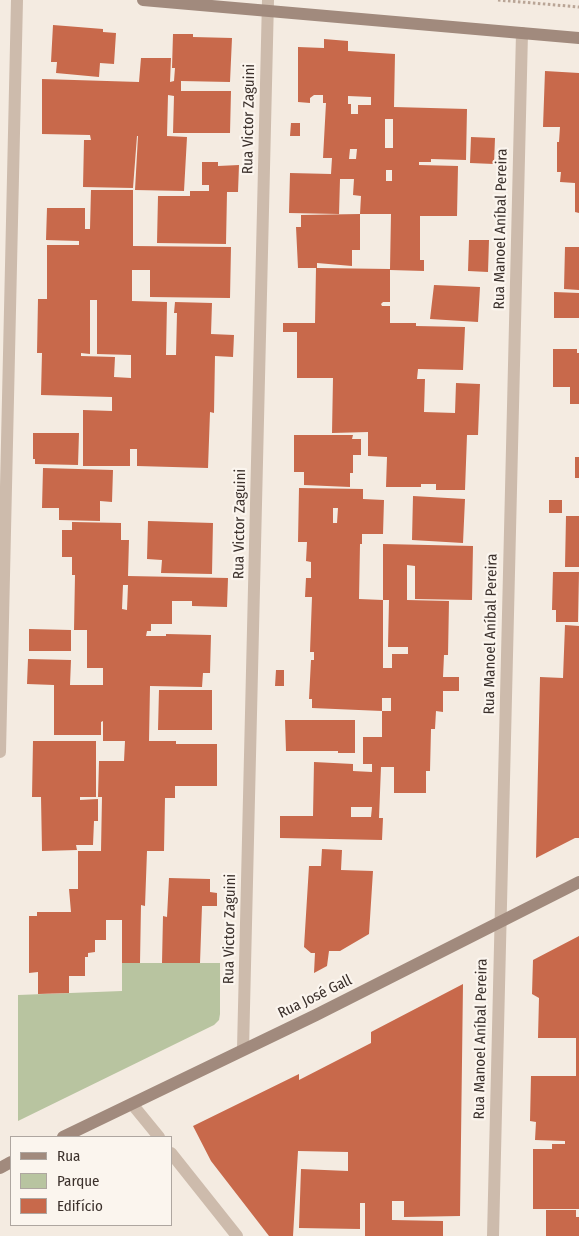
<!DOCTYPE html>
<html>
<head>
<meta charset="utf-8">
<style>
	body { margin:0 }
	#map { position:relative; width:579px; height:1236px; overflow:hidden; background:#f4ebe1; font-family:"Fira Sans Condensed",sans-serif }
	canvas { display:block }
	.legend { position:absolute; left:10px; top:1136px; width:162px; height:90px; box-sizing:border-box; background:#fbf5ee; border:1px solid #aea6a0; margin:0; padding:6px 9px; list-style:none; font-size:15px; color:#3b302b }
	.legend li { display:flex; align-items:center; gap:10px; height:25px }
	.legend b { width:25px; border:1px solid #aea6a0 }
</style>
</head>
<body>
<div id="map">
<canvas width="579" height="1236"></canvas>
<ul class="legend">
<li><b style="height:6px;background:#a18a7d"></b>Rua</li>
<li><b style="height:14px;background:#b8c4a0"></b>Parque</li>
<li><b style="height:14px;background:#c8694b"></b>Edifício</li>
</ul>
</div>
<script>
const context = document.querySelector('canvas').getContext('2d');
context.lineJoin = 'round';
function fillPath(path, color) { context.fillStyle = color; context.fill(path, 'evenodd'); }
const toPath = rows => new Path2D(rows.map(r => 'M' + r).join(''));
function strokePath(path, color, width, dash) { context.strokeStyle = color; context.lineWidth = width; context.lineCap = dash ? 'butt' : 'round'; context.setLineDash(dash || []); context.stroke(path); }
function drawText(font, color, halo, rows, align = 'center') {
  context.font = font + ' "Fira Sans Condensed",sans-serif'; context.lineWidth = 4.5; context.setLineDash([]); context.textBaseline = 'middle'; context.strokeStyle = halo; context.fillStyle = color; for (const [text, x, y, turn = 0] of rows) {
    context.save(); context.translate(x, y); context.rotate((+turn || 0) * Math.PI / 180); context.textAlign = isNaN(turn) ? turn : align; if (halo) context.strokeText(text, 0, 0); context.fillText(text, 0, 0); context.restore();
  }
}
const green = toPath([
	[122,963,220,963,220,1014,219,1020,214,1025,18,1121,18,995,122,991]
]);
const building = toPath([
	[53,25,103,29,103,32,116,33,114,64,100,63,99,77,56,73,57,62,51,62],
	[173,34,193,34,193,37,232,38,230,82,181,81,181,91,231,91,230,133,173,133,174,96,168,95,167,136,187,137,184,191,135,190,138,136,137,136,133,188,83,187,84,140,91,140,90,135,42,134,42,79,139,82,141,58,171,58,170,82,174,81,175,68,172,68],
	[324,39,348,41,348,51,395,54,394,107,467,109,466,160,431,159,431,162,419,162,419,165,458,166,457,216,420,216,420,260,424,260,424,271,390,270,390,302,383,302,381,304,382,306,390,306,390,323,416,323,416,326,465,327,463,370,418,369,417,379,425,379,424,412,455,413,456,383,480,384,478,435,467,435,465,490,436,490,436,484,421,484,421,487,386,487,387,457,368,456,368,432,332,433,333,378,297,378,297,332,283,332,283,323,315,323,316,268,298,268,296,227,301,227,301,215,360,214,360,250,352,250,352,266,317,263,317,268,390,269,391,214,360,214,361,196,353,195,354,179,340,179,339,214,289,213,290,173,331,174,332,158,323,158,326,103,323,103,323,95,314,95,310,98,310,103,298,102,298,47,324,48],
	[348,96,371,97,371,105,358,105,358,114,351,114,351,104,348,104],
	[385,119,393,119,393,148,385,148],
	[350,149,357,149,356,159,349,159],
	[386,170,392,170,392,181,386,181],
	[545,71,579,73,579,213,575,212,575,183,560,182,561,172,557,172,557,142,559,142,560,127,543,127],
	[291,123,300,123,300,136,290,136],
	[471,137,495,138,494,164,470,163],
	[202,162,218,162,218,166,239,165,238,192,227,192,226,244,157,243,158,196,190,196,190,191,209,191,209,185,202,185],
	[91,190,133,190,133,246,231,247,230,298,150,297,150,270,132,270,132,301,167,302,166,355,176,355,177,313,174,313,175,302,212,303,211,334,234,335,233,357,215,356,214,413,210,412,208,468,137,466,137,449,130,449,130,466,83,466,83,410,112,411,112,397,41,395,42,353,37,353,38,299,47,299,47,245,79,245,79,241,46,240,47,208,85,208,85,229,90,229],
	[90,300,97,300,97,354,131,355,131,378,114,377,115,357,81,356,81,353,90,354],
	[469,240,489,240,488,272,468,271],
	[565,247,579,247,579,290,564,289],
	[434,285,480,287,478,322,430,319],
	[554,292,579,293,579,318,554,318],
	[553,349,577,349,577,353,579,353,579,404,570,404,570,387,553,387],
	[33,433,79,433,78,465,35,464,35,459,33,459],
	[294,435,353,435,352,439,361,439,361,455,353,455,353,473,350,473,350,487,304,485,304,472,294,472],
	[575,457,579,457,579,478,575,478],
	[43,468,113,470,112,502,100,501,100,521,59,520,59,508,42,508],
	[299,488,363,489,363,499,384,500,383,534,362,534,362,544,360,544,359,599,383,600,383,544,473,546,472,600,415,599,415,566,407,565,407,600,449,601,448,655,444,655,443,677,459,677,459,691,443,691,443,712,436,711,435,729,431,729,430,771,426,771,426,793,394,793,394,767,381,767,379,818,383,818,382,840,280,838,280,816,313,816,314,762,353,764,353,771,372,772,372,764,363,764,363,737,382,737,382,711,391,711,391,698,382,698,382,711,312,708,312,699,309,699,311,660,314,660,314,652,310,652,312,597,305,597,306,578,311,578,311,562,306,561,307,542,298,542],
	[333,508,338,508,337,523,333,523],
	[383,600,389,600,388,647,408,647,408,654,392,654,392,668,383,668],
	[351,807,372,807,371,817,351,817],
	[413,496,465,499,463,543,412,540],
	[549,500,562,500,562,513,549,513],
	[566,516,579,516,579,567,565,567],
	[148,521,213,523,212,574,161,573,162,560,147,559],
	[72,522,121,523,121,540,129,540,128,576,228,578,227,607,192,606,192,601,172,601,172,624,151,624,151,631,147,631,146,636,166,636,166,634,211,635,210,673,203,673,202,687,150,686,149,741,176,741,176,744,217,744,217,786,175,786,175,798,165,798,164,851,147,851,145,906,141,905,140,963,122,963,122,920,106,920,106,940,95,940,95,952,88,953,88,957,85,957,85,976,69,976,69,993,38,994,38,972,29,973,29,916,37,916,37,912,71,912,69,889,78,889,78,851,101,851,102,797,98,797,99,761,124,761,125,741,103,741,103,721,101,722,101,735,54,735,54,685,27,684,28,659,71,660,70,685,103,685,103,668,87,668,87,630,74,630,75,575,72,575,72,557,62,557,62,530,72,530],
	[123,585,128,585,127,610,122,609],
	[553,572,579,572,578,622,556,622,556,610,552,610],
	[565,625,579,626,579,838,575,838,536,858,540,677,563,678],
	[29,629,71,630,71,651,29,651],
	[276,670,284,670,284,686,275,686],
	[159,690,212,690,212,730,158,730],
	[285,720,355,720,355,753,338,753,338,751,286,751],
	[33,741,96,741,96,797,80,797,80,800,98,799,98,821,94,821,93,845,76,845,77,850,42,851,41,797,32,797],
	[322,849,342,850,341,870,373,871,369,934,340,951,329,951,327,966,314,973,315,953,311,953,304,947,309,866,321,866],
	[169,878,210,879,210,892,217,893,217,906,202,906,200,963,162,963,163,916,167,917],
	[579,936,579,1209,533,1209,533,1149,552,1149,552,1144,565,1144,565,1141,535,1140,536,1122,530,1121,531,1076,576,1076,576,1038,538,1038,539,998,532,994,533,960],
	[463,984,460,1216,404,1217,404,1201,392,1201,392,1220,443,1221,443,1236,365,1236,365,1203,360,1203,360,1229,299,1228,301,1169,348,1171,348,1152,298,1151,293,1236,269,1236,211,1161,193,1126,299,1074,299,1080,371,1043,371,1032],
	[546,1210,576,1210,576,1217,579,1217,579,1236,546,1236]
]);
const path = toPath([
	[498,0,579,7]
]);
const street = toPath([
	[0,752,17,0],
	[243,1049,268,0],
	[132,1104,159,1137],
	[171,1153,237,1236],
	[493,1236,522,33]
]);
const secondary = toPath([
	[143,0,579,38],
	[63,1137,316,1015,579,882],
	[0,1168,11,1162]
]);
const streetNames = [
	["Rua Victor Zaguini",249,119,-89],
	["Rua Manoel Aníbal Pereira",501,229,-89],
	["Rua Victor Zaguini",240,524,-89],
	["Rua Manoel Aníbal Pereira",491,634,-89],
	["Rua Victor Zaguini",230,929,-89],
	["Rua José Gall",315,997,-26],
	["Rua Manoel Aníbal Pereira",481,1039,-89]
];
fillPath(green, '#b8c4a0');
fillPath(building, '#c8694b');
strokePath(path, '#b9a596', 3, [2.5, 2.5]);
strokePath(street, '#cdbbac', 12);
strokePath(secondary, '#a18a7d', 12);
drawText('15px', '#3b302b', '#fbf5ee', streetNames);
</script>
</body>
</html>
